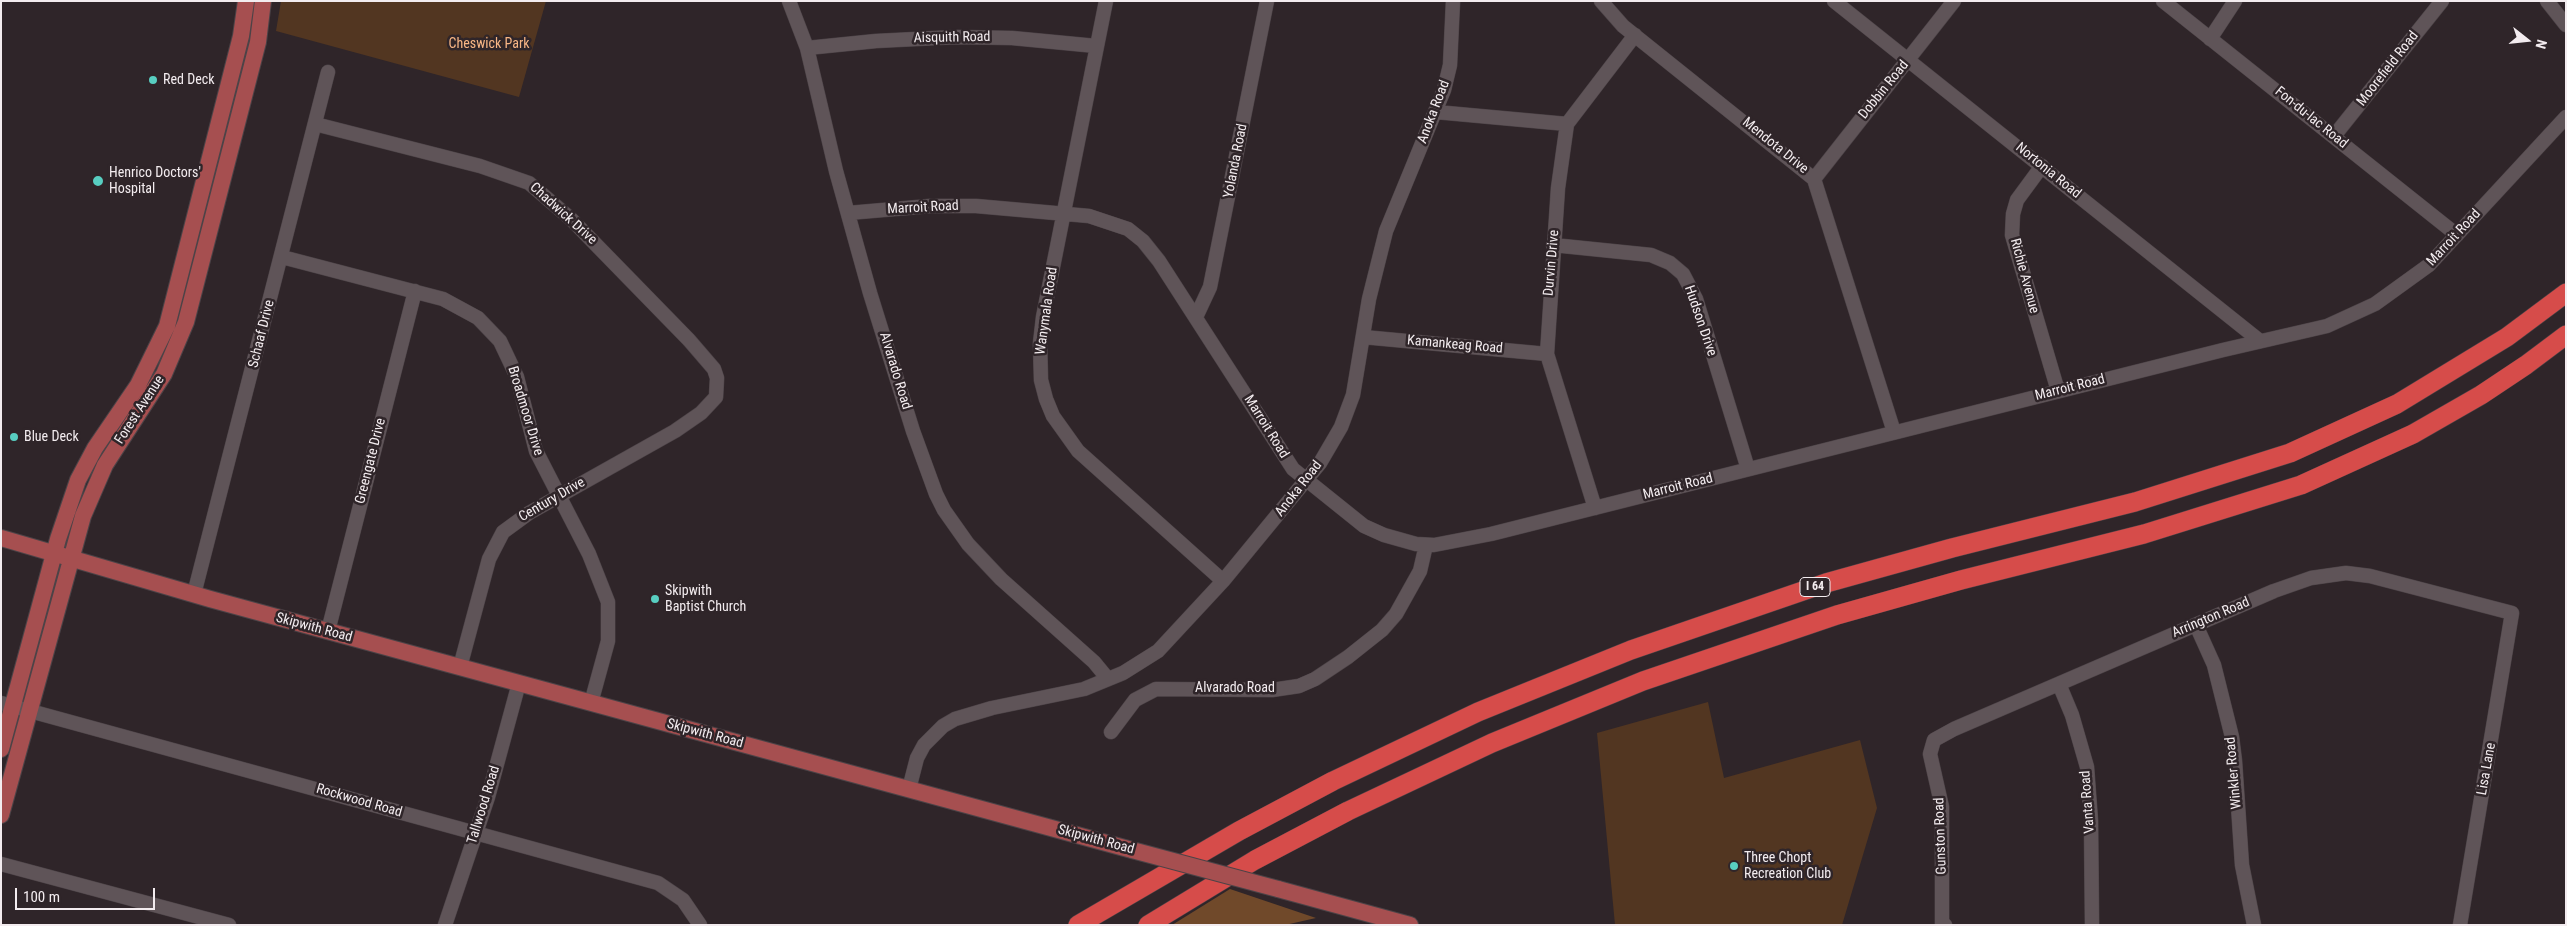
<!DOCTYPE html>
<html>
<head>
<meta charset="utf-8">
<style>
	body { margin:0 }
	#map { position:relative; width:2567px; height:926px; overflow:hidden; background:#2f2529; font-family:"Roboto Condensed",sans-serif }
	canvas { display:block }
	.frame { position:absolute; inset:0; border:2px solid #f3ecef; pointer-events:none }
	.north { position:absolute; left:2502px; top:15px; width:50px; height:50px; -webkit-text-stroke:4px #2f2529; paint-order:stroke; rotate:106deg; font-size:14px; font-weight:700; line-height:20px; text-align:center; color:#f3ecef }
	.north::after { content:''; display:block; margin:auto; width:18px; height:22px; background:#f3ecef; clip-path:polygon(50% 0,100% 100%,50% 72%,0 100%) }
	.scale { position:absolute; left:15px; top:888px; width:140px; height:22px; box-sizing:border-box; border:2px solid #f3ecef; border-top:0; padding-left:6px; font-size:15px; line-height:18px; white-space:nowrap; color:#f3ecef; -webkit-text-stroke:4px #2f2529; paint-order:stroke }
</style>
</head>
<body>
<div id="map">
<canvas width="2567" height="926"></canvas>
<div class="frame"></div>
<div class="north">N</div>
<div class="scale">100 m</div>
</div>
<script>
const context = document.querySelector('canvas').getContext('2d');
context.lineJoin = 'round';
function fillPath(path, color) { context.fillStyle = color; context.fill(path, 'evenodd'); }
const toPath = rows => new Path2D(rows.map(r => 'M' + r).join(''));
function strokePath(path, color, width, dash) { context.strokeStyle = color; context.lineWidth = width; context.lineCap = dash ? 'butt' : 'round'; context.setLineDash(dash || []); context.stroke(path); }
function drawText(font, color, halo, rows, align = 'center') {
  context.font = font + ' "Roboto Condensed",sans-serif'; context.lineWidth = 5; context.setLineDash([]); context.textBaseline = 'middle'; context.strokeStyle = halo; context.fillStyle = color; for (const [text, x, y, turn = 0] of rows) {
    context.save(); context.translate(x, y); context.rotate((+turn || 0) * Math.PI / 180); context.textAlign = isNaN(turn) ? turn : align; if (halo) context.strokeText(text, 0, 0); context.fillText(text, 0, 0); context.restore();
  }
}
const green = toPath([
	[281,1,546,1,519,97,276,31],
	[1708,702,1724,778,1860,740,1877,808,1842,925,1615,925,1597,733]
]);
const forest = toPath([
	[1230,889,1316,918,1285,925,1172,925]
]);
const minor = toPath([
	[789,1,807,48,836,171,870,293,913,431,936,494,944,510,968,544,1001,579,1094,662,1108,679],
	[1106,1,1043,317,1040,343,1041,380,1046,399,1053,416,1078,451,1223,581],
	[1601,1,1623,26,1814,179,1894,432],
	[1834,1,2260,341],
	[2163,1,2457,235],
	[2547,1,2566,25],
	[2210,39,2235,1],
	[807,48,876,41,956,37,1012,38,1096,46],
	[1436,112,1567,124],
	[315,124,480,166,529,183,571,219,689,340,714,369,717,378,716,397,701,413,675,431,529,513,503,532,489,559,460,667],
	[2334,136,2442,1],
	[2042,166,2017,200,2013,214,2012,235,2058,391],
	[1814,179,1954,1],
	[848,213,930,206,976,206,1089,216,1128,229,1143,241,1159,261,1293,469,1364,526,1384,535,1416,544,1434,545,1491,534,2223,350,2327,326,2375,304,2429,265,2566,117],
	[1553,245,1651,255,1670,263,1683,274,1696,299,1748,469],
	[282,257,443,299,478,318,500,341,517,377,536,451,589,554,608,602,608,641,591,703],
	[1196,317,1210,287,1267,1],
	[1363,337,1547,354],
	[1595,508,1547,354,1558,188,1567,124,1635,35],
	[194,594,328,72],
	[2196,625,2214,665,2232,737,2235,761,2242,865,2254,925],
	[328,631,415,291],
	[2059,684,2072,715,2087,767,2091,821,2092,925],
	[1,703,658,883,683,900,700,925],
	[1111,732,1135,700,1156,689,1272,690,1299,686,1315,679,1348,657,1382,630,1396,614,1420,571,1426,545],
	[909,789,917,758,924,745,943,726,955,719,992,708,1084,689,1123,673,1158,651,1223,581,1320,463,1341,427,1353,395,1369,299,1386,231,1444,90,1450,65,1453,1],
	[1,864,229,925],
	[445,925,488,797,519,683],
	[1945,925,1942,924,1942,807,1930,754,1934,740,1954,729,2274,591,2311,578,2346,573,2370,576,2512,613,2460,925]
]);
const major = toPath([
	[1,538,210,599,1132,850],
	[1,749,58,539,78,480,95,448,138,385,167,326,241,36,246,1],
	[1,815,83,516,105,465,164,374,186,322,258,42,263,1],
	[1278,889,1410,925]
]);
const highway = toPath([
	[1078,925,1239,831,1333,781,1478,712,1631,650,1826,583,1952,548,2135,502,2290,453,2397,404,2507,337,2566,293],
	[1148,925,1255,860,1348,811,1492,743,1643,681,1837,615,1961,580,2144,534,2301,485,2413,434,2481,395,2526,365,2566,335]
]);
const majorBridge = toPath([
	[1132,850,1278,889]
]);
const markers = [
	[153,80,5,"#58cec1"],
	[98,181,6,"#58cec1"],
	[14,437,5,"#58cec1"],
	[655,599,5,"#58cec1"],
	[1734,866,5,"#58cec1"]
];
const shields = [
	[1815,587,30]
];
const shieldNames = [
	["I 64",1815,587]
];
const streetNames = [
	["Aisquith Road",952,38,-1],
	["Moorefield Road",2388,69,-52],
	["Dobbin Road",1884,90,-51],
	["Anoka Road",1434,112,-69],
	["Fon-du-lac Road",2311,118,39],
	["Mendota Drive",1775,146,39],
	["Yolanda Road",1236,161,-79],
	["Nortonia Road",2048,171,39],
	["Marroit Road",923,208,-3],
	["Chadwick Drive",563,214,42],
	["Marroit Road",2454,238,-47],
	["Durvin Drive",1552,263,-85],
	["Richie Avenue",2024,276,75],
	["Wanymala Road",1047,311,-82],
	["Hudson Drive",1700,321,71],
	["Schaaf Drive",262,334,-76],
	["Kamankeag Road",1455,345,5],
	["Alvarado Road",895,371,73],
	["Marroit Road",2070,388,-14],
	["Forest Avenue",140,410,-57],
	["Broadmoor Drive",525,411,73],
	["Marroit Road",1266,427,58],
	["Greengate Drive",371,461,-76],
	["Marroit Road",1678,487,-14],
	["Anoka Road",1299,489,-52],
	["Century Drive",552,500,-30],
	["Arrington Road",2211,618,-23],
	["Skipwith Road",314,628,15],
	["Alvarado Road",1235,688],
	["Skipwith Road",705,734,15],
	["Lisa Lane",2487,769,-80],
	["Winkler Road",2234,773,-95],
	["Rockwood Road",359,801,16],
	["Vanta Road",2088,802,-94],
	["Tallwood Road",484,805,-73],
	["Gunston Road",1941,836,-92],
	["Skipwith Road",1096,840,15]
];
const parkNames = [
	["Cheswick Park",489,44]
];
const poiNames = [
	["Red Deck",163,80],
	["Henrico Doctors'",109,173],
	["Hospital",109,189],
	["Blue Deck",24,437],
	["Skipwith",665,591],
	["Baptist Church",665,607],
	["Three Chopt",1744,858],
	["Recreation Club",1744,874]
];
fillPath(green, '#523621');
fillPath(forest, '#70492a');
strokePath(minor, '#4c4347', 15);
strokePath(major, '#4c4347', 18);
strokePath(highway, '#4c4347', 20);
strokePath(minor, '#5f5458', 14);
strokePath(major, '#a64f50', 16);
strokePath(highway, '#d64c4a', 19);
strokePath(majorBridge, '#4c4347', 18, []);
strokePath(majorBridge, '#a64f50', 16);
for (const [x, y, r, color] of markers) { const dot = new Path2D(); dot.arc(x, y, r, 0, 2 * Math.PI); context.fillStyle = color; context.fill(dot); strokePath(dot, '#2f2529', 2); }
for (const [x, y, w] of shields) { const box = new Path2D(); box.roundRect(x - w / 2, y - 9.5, w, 19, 4); context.fillStyle = '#2f2529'; context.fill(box); strokePath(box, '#f3ecef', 1); }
drawText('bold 12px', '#f3ecef', null, shieldNames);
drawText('14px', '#f3ecef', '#2f2529', streetNames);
drawText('14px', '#f8b685', '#2f2529', parkNames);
drawText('14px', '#f3ecef', '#2f2529', poiNames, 'left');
</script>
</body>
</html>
